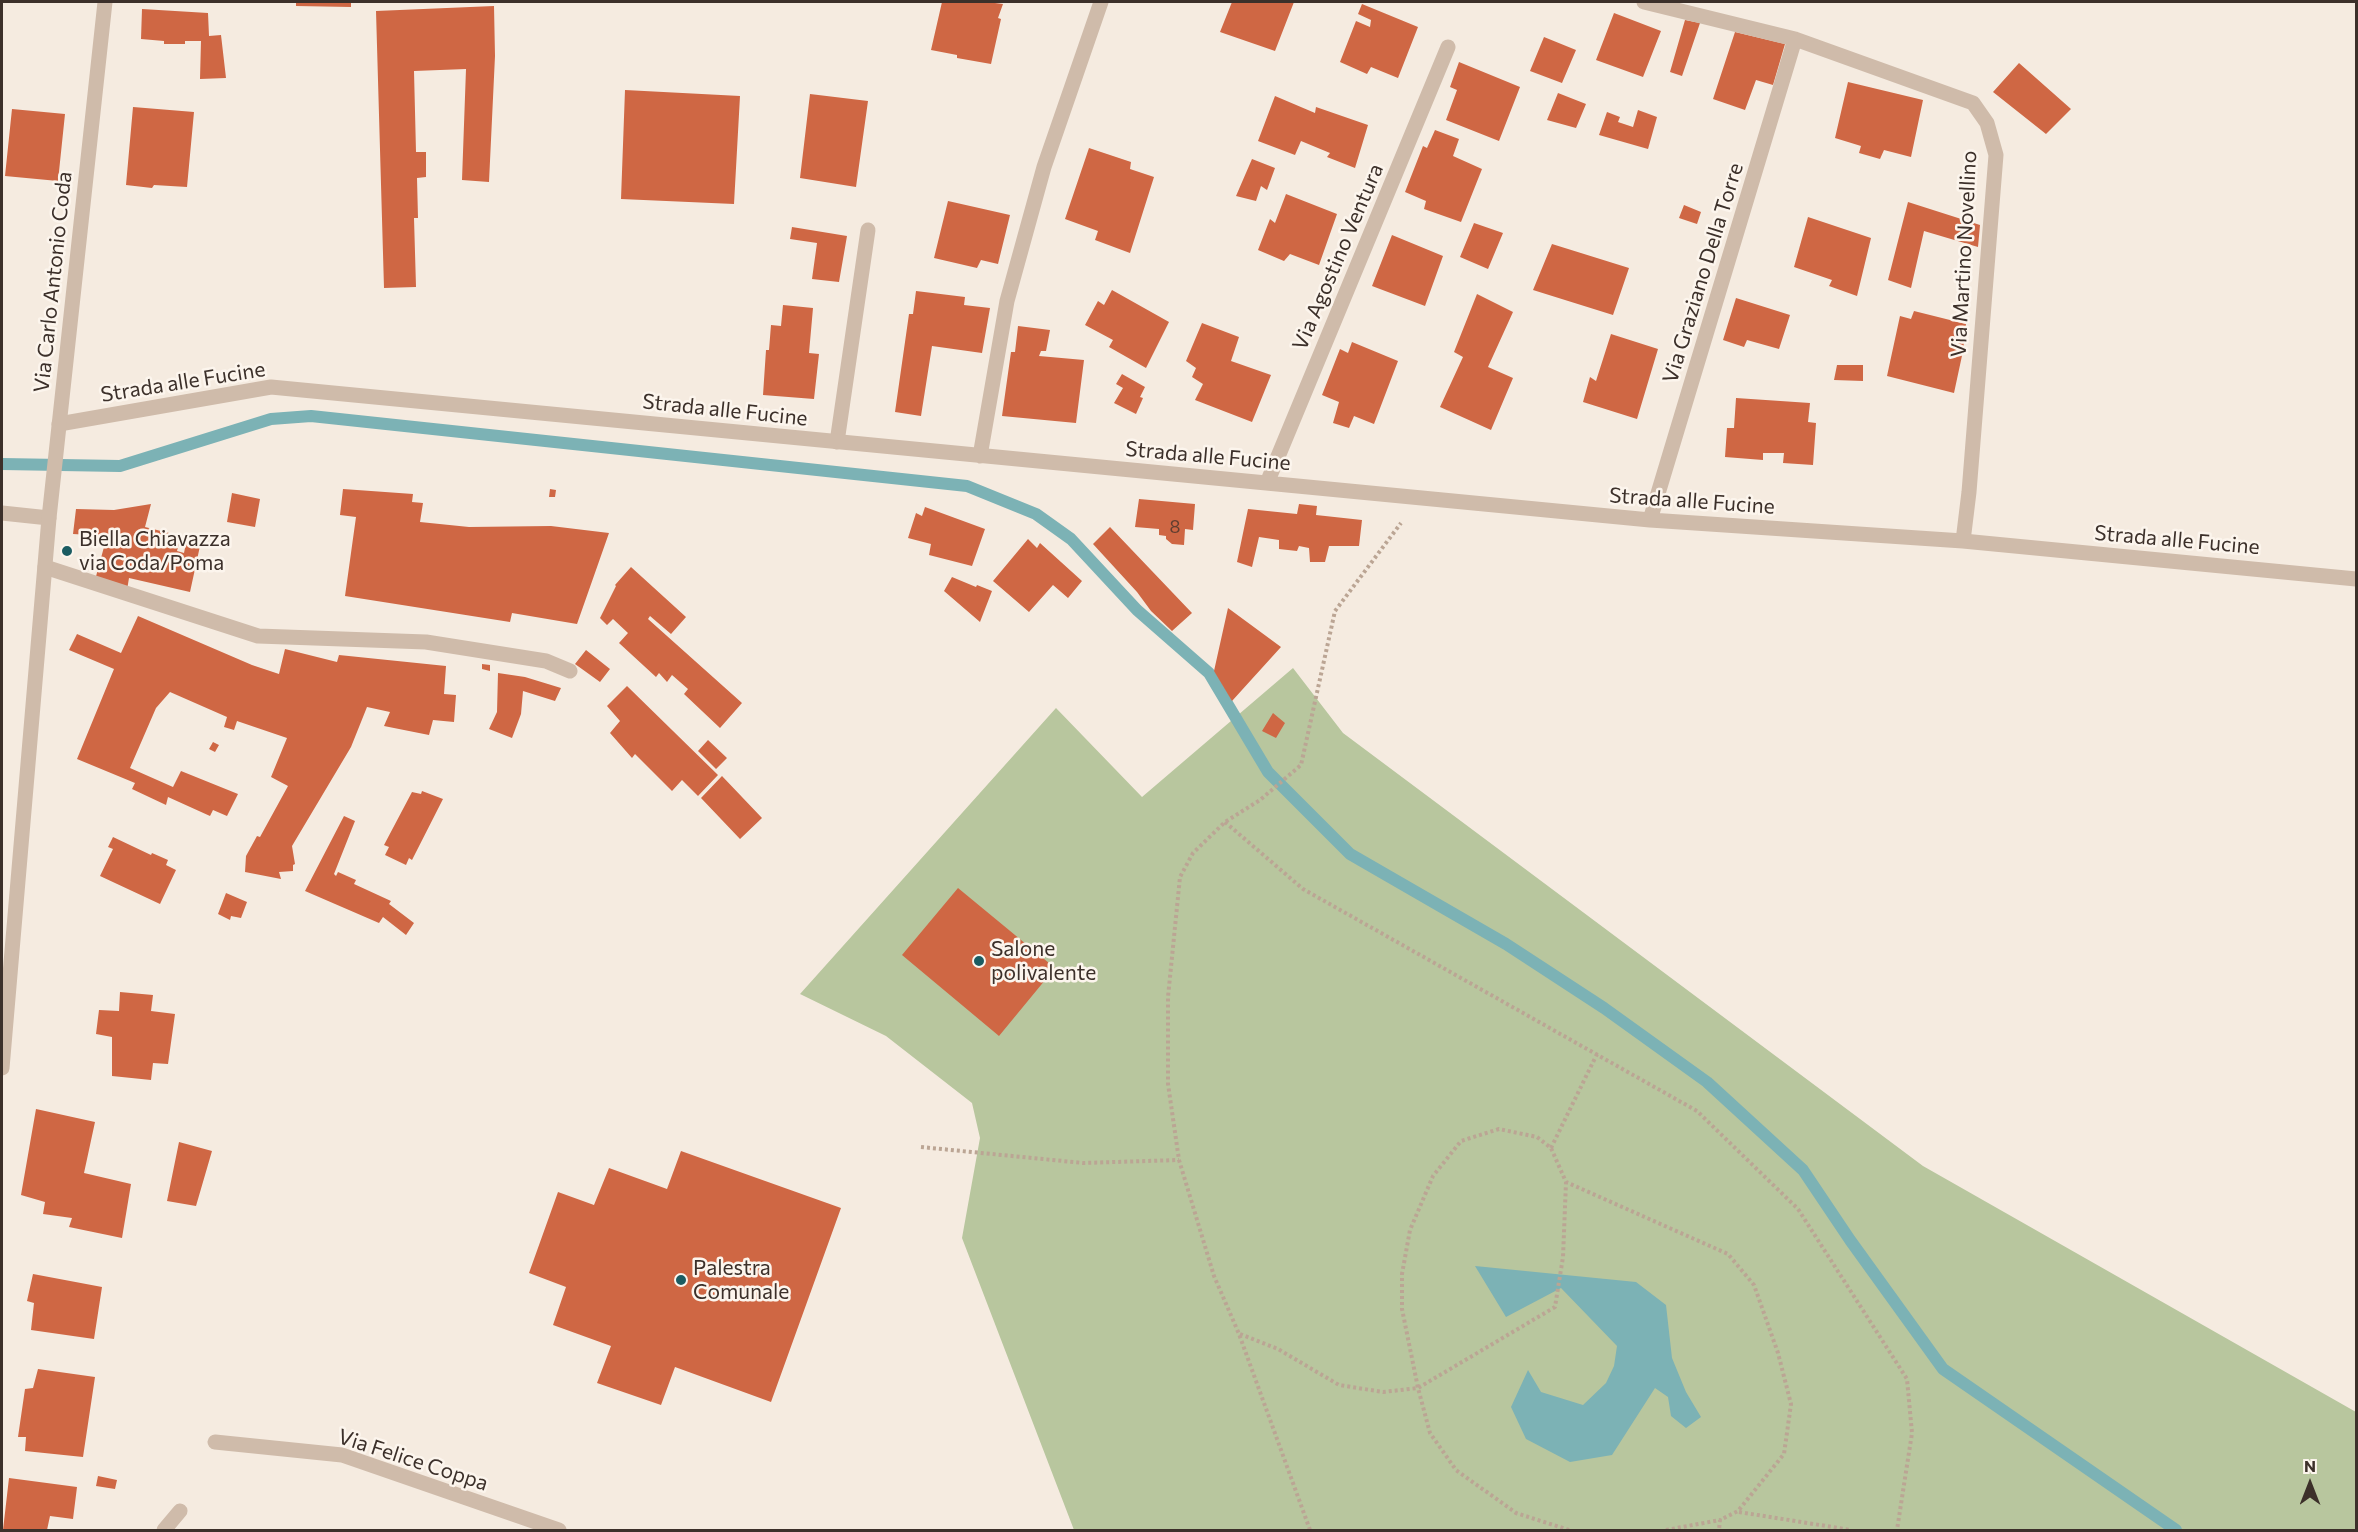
<!DOCTYPE html>
<html>
<head>
<meta charset="utf-8">
<style>
	body { margin:0 }
	#map { position:relative; width:2358px; height:1532px; overflow:hidden; background:#f5ebe0; font-family:Commissioner,sans-serif }
	canvas { display:block }
	.frame { position:absolute; inset:0; border:3px solid #3c302a; pointer-events:none }
	.north { position:absolute; left:2280px; top:1454px; width:60px; height:60px; -webkit-text-stroke:4px #fcf5ed; paint-order:stroke; rotate:0deg; font-size:16px; font-weight:700; line-height:24px; text-align:center; color:#3c302a }
	.north::after { content:''; display:block; margin:auto; width:21px; height:27px; background:#3c302a; clip-path:polygon(50% 0,100% 100%,50% 72%,0 100%) }
</style>
</head>
<body>
<div id="map">
<canvas width="2358" height="1532"></canvas>
<div class="frame"></div>
<div class="north">N</div>
</div>
<script>
const context = document.querySelector('canvas').getContext('2d');
context.lineJoin = 'round';
function fillPath(path, color) { context.fillStyle = color; context.fill(path, 'evenodd'); }
const toPath = rows => new Path2D(rows.map(r => 'M' + r).join(''));
function strokePath(path, color, width, dash) { context.strokeStyle = color; context.lineWidth = width; context.lineCap = dash ? 'butt' : 'round'; context.setLineDash(dash || []); context.stroke(path); }
function drawText(font, color, halo, rows, align = 'center') {
  context.font = font + ' Commissioner,sans-serif'; context.lineWidth = 5; context.setLineDash([]); context.textBaseline = 'middle'; context.strokeStyle = halo; context.fillStyle = color; for (const [text, x, y, turn = 0] of rows) {
    context.save(); context.translate(x, y); context.rotate((+turn || 0) * Math.PI / 180); context.textAlign = isNaN(turn) ? turn : align; if (halo) context.strokeText(text, 0, 0); context.fillText(text, 0, 0); context.restore();
  }
}
const green = toPath([
	[1293,668,1343,733,1923,1166,2356,1412,2356,1530,1074,1530,962,1238,980,1138,972,1103,886,1036,800,994,1056,708,1142,797]
]);
const water = toPath([
	[1475,1266,1636,1282,1666,1305,1672,1358,1686,1392,1701,1417,1686,1428,1671,1416,1668,1397,1655,1388,1612,1455,1570,1462,1526,1439,1511,1407,1528,1370,1541,1392,1583,1405,1606,1383,1614,1366,1617,1346,1561,1288,1506,1317]
]);
const stream = toPath([
	[2,464,120,466,271,419,311,416,967,486,1036,514,1071,539,1137,610,1209,673,1268,772,1350,854,1506,944,1604,1008,1707,1082,1803,1170,1850,1240,1943,1369,2176,1530]
]);
const building = toPath([
	[296,2,351,2,351,7,296,6],
	[942,2,987,2,1003,4,998,18,1001,19,991,64,957,58,957,55,931,50],
	[1232,2,1294,2,1275,51,1220,32],
	[1362,4,1418,27,1398,78,1371,67,1367,74,1340,62,1356,21,1370,27,1371,20,1358,14],
	[494,6,495,56,489,182,462,180,466,69,414,71,416,152,426,152,426,177,417,178,418,218,414,218,416,287,384,288,376,11],
	[142,9,208,13,209,36,221,35,226,78,200,79,201,41,185,41,185,44,164,44,164,41,141,39],
	[1614,13,1661,31,1643,77,1596,60],
	[1685,20,1700,23,1682,76,1670,72],
	[1735,32,1785,44,1773,85,1756,80,1745,110,1713,99],
	[1544,37,1576,50,1562,83,1530,71],
	[1459,62,1520,87,1499,141,1446,120,1457,90,1450,87],
	[2019,63,2071,109,2046,134,1993,92],
	[1848,82,1923,100,1911,157,1884,150,1880,159,1859,153,1861,146,1835,138],
	[625,90,740,96,734,204,621,199],
	[1558,93,1586,104,1576,128,1547,120],
	[810,94,868,101,856,187,800,178],
	[1275,96,1315,113,1316,107,1368,125,1355,168,1327,157,1330,153,1301,141,1295,155,1258,141],
	[133,107,194,112,187,187,154,185,152,188,126,185],
	[12,109,65,114,58,181,5,176],
	[1638,110,1657,117,1648,149,1599,135,1607,112,1620,117,1618,122,1633,127],
	[1435,130,1459,139,1453,156,1482,169,1461,222,1424,209,1426,201,1405,192,1423,146,1427,148],
	[1089,148,1131,162,1130,169,1154,177,1130,253,1095,240,1098,231,1065,219],
	[1252,159,1275,168,1267,190,1261,186,1256,201,1236,196],
	[1286,194,1337,214,1319,265,1290,254,1284,261,1258,250,1270,219,1275,223],
	[948,201,1010,215,998,264,981,260,977,268,934,258],
	[1908,202,1980,225,1978,247,1924,231,1911,288,1888,280],
	[1684,205,1701,212,1697,224,1679,218],
	[1808,217,1871,238,1857,296,1829,286,1832,280,1794,267],
	[1474,223,1503,233,1488,269,1460,257],
	[792,227,847,236,839,282,812,279,817,243,790,239],
	[1392,235,1443,256,1425,306,1372,286],
	[1552,244,1629,268,1613,315,1533,290],
	[1112,290,1169,322,1146,368,1109,347,1113,340,1085,325,1098,301,1104,305],
	[916,291,965,297,964,305,990,308,982,353,932,346,921,416,895,412,909,314,913,314],
	[1477,294,1513,312,1488,367,1513,378,1491,430,1440,407,1463,357,1454,352],
	[1736,298,1790,315,1779,349,1747,340,1744,347,1723,340],
	[783,305,813,308,809,353,819,354,814,399,763,395,766,350,769,350,771,325,781,326],
	[1914,311,1966,324,1963,351,1954,393,1887,376,1900,316,1911,319],
	[1202,323,1239,337,1231,361,1271,375,1252,422,1195,400,1203,384,1192,377,1196,368,1186,361],
	[1018,326,1050,330,1046,351,1041,351,1039,356,1084,360,1076,423,1002,416,1011,352,1015,352],
	[1611,334,1658,349,1637,419,1583,402,1590,377,1596,381],
	[1352,342,1398,361,1374,424,1354,416,1349,428,1333,423,1339,402,1322,395,1340,349,1348,353],
	[1837,365,1863,365,1863,381,1834,380],
	[1122,374,1145,387,1140,397,1143,398,1136,414,1114,403,1123,388,1116,384],
	[1736,398,1810,403,1808,422,1816,423,1813,465,1783,463,1784,453,1763,453,1763,460,1725,457,1727,428,1734,428],
	[343,489,413,494,412,502,423,503,420,522,469,527,551,526,609,533,577,624,512,613,510,622,345,596,356,517,340,515],
	[550,489,556,490,555,497,549,497],
	[232,493,260,499,255,527,227,522],
	[1139,499,1195,504,1193,530,1185,529,1184,545,1172,544,1166,539,1166,536,1159,535,1159,529,1135,527],
	[151,504,145,527,181,536,177,551,184,553,186,543,200,546,190,592,129,578,127,590,95,580,107,536,73,534,76,509,114,510],
	[1299,504,1317,506,1316,515,1362,520,1359,546,1329,546,1325,562,1310,562,1309,548,1299,546,1297,551,1279,549,1279,540,1259,537,1252,567,1237,562,1248,509,1297,514],
	[925,507,985,529,972,566,929,555,931,544,908,538,916,513,922,516],
	[1110,527,1192,613,1172,631,1151,611,1137,592,1093,544],
	[1028,539,1037,548,1040,543,1082,581,1068,598,1053,585,1029,612,993,581],
	[631,567,686,617,671,634,650,616,648,619,742,703,720,728,684,694,688,689,672,675,667,682,659,673,656,677,619,643,628,633,613,619,607,625,600,618,616,586,615,585],
	[952,577,976,587,977,585,992,591,980,622,944,591],
	[1228,608,1281,647,1232,701,1214,671],
	[138,616,252,665,279,674,285,649,337,662,339,655,446,666,444,694,456,695,454,722,433,720,429,735,384,726,390,712,367,707,351,747,292,846,295,864,293,865,293,871,279,872,281,879,245,872,246,856,257,836,260,837,288,786,271,777,287,738,237,721,234,730,224,727,227,717,170,692,156,708,130,768,173,787,181,771,238,794,227,816,213,810,210,816,168,797,166,805,132,789,135,783,77,759,114,669,69,650,77,634,121,653],
	[586,650,610,669,600,682,575,664],
	[482,664,490,665,490,671,482,669],
	[498,673,525,677,561,688,555,701,523,691,521,714,512,738,489,729,497,712],
	[627,686,718,775,698,796,682,780,672,791,635,754,632,758,610,733,620,721,607,706],
	[1273,713,1285,723,1276,738,1262,731],
	[708,740,727,758,716,769,698,751],
	[213,742,219,745,215,752,209,749],
	[722,776,762,818,740,839,701,798],
	[422,791,443,799,412,860,409,858,406,865,385,855,389,847,384,845,412,792,421,794],
	[344,816,355,821,334,874,336,876,338,872,356,880,354,884,391,901,389,904,414,923,406,935,383,917,379,923,305,891],
	[113,837,151,855,152,853,168,860,166,865,176,870,160,904,100,876,113,849,108,847],
	[958,888,1055,968,999,1036,902,955],
	[226,893,247,902,241,918,231,916,230,920,218,914],
	[120,992,153,995,151,1011,175,1014,168,1064,153,1063,151,1080,112,1076,112,1037,96,1034,99,1010,119,1011],
	[36,1109,95,1122,84,1173,131,1184,122,1238,69,1227,72,1218,43,1214,45,1202,21,1195],
	[179,1142,212,1151,196,1206,167,1201],
	[681,1151,841,1208,771,1402,675,1367,661,1405,597,1383,611,1346,553,1325,566,1287,529,1273,558,1192,594,1205,609,1168,667,1189],
	[33,1274,102,1287,94,1339,31,1330,34,1303,27,1301],
	[38,1369,95,1377,83,1457,25,1451,26,1437,18,1437,25,1389,33,1388],
	[98,1476,117,1480,115,1489,96,1486],
	[9,1478,77,1487,73,1519,50,1516,47,1530,3,1530]
]);
const path = toPath([
	[1225,822,1303,889,1697,1111,1798,1209,1907,1379,1912,1433,1897,1530],
	[921,1147,1083,1163,1179,1160],
	[1551,1148,1597,1054],
	[1240,1334,1278,1349,1339,1385,1383,1392,1418,1388,1555,1307,1563,1257,1566,1182],
	[1739,1512,1851,1530],
	[1310,1530,1239,1334,1214,1276,1179,1160,1168,1084,1168,997,1180,877,1193,853,1225,822,1260,800,1301,765,1335,611,1401,523],
	[1569,1530,1516,1513,1456,1470,1430,1433,1418,1388,1402,1309,1402,1274,1410,1230,1433,1176,1461,1141,1499,1129,1537,1137,1551,1148,1566,1182,1728,1254,1754,1285,1778,1353,1791,1404,1784,1454,1738,1511,1720,1520],
	[1666,1530,1720,1520,1719,1530]
]);
const service = toPath([
	[837,442,868,230]
]);
const minor = toPath([
	[1644,2,1795,39,1973,103,1987,123,1996,155,1969,492,1963,541],
	[59,424,271,387,1650,520,1963,541,2356,579],
	[980,456,1007,301,1044,167,1101,2],
	[1267,483,1448,47],
	[2,513,49,518],
	[1650,520,1795,39],
	[45,567,258,636,426,642,546,661,570,671],
	[215,1442,342,1455,559,1530],
	[164,1530,180,1511]
]);
const tertiary = toPath([
	[2,1068,49,518,105,2]
]);
const markers = [
	[67,551,6,"#1b5c62"],
	[979,961,6,"#1b5c62"],
	[681,1280,6,"#1b5c62"]
];
const numberNames = [
	["8",1175,527]
];
const streetNames = [
	["Via Martino Novellino",1964,254,-87],
	["Via Agostino Ventura",1338,257,-67],
	["Via Graziano Della Torre",1703,273,-73],
	["Via Carlo Antonio Coda",53,282,-84],
	["Strada alle Fucine",183,382,-9],
	["Strada alle Fucine",725,410,6],
	["Strada alle Fucine",1208,456,5],
	["Strada alle Fucine",1692,501,4],
	["Strada alle Fucine",2177,540,5],
	["Via Felice Coppa",413,1460,18]
];
const poiNames = [
	["Biella Chiavazza",79,539],
	["via Coda/Poma",79,563],
	["Salone",991,949],
	["polivalente",991,973],
	["Palestra",693,1268],
	["Comunale",693,1292]
];
fillPath(green, '#b8c69e');
fillPath(water, '#7cb2b5');
strokePath(stream, '#7cb2b5', 12);
fillPath(building, '#cf6744');
strokePath(path, '#bba594', 4, [3, 3]);
strokePath(service, '#cfbbaa', 15);
strokePath(minor, '#cfbbaa', 15);
strokePath(tertiary, '#cfbbaa', 15);
for (const [x, y, r, color] of markers) { const dot = new Path2D(); dot.arc(x, y, r, 0, 2 * Math.PI); context.fillStyle = color; context.fill(dot); strokePath(dot, '#fcf5ed', 2); }
drawText('18px', '#613e30', null, numberNames);
drawText('21px', '#3c302a', '#fcf5ed', streetNames);
drawText('21px', '#3c302a', '#fcf5ed', poiNames, 'left');
</script>
</body>
</html>
